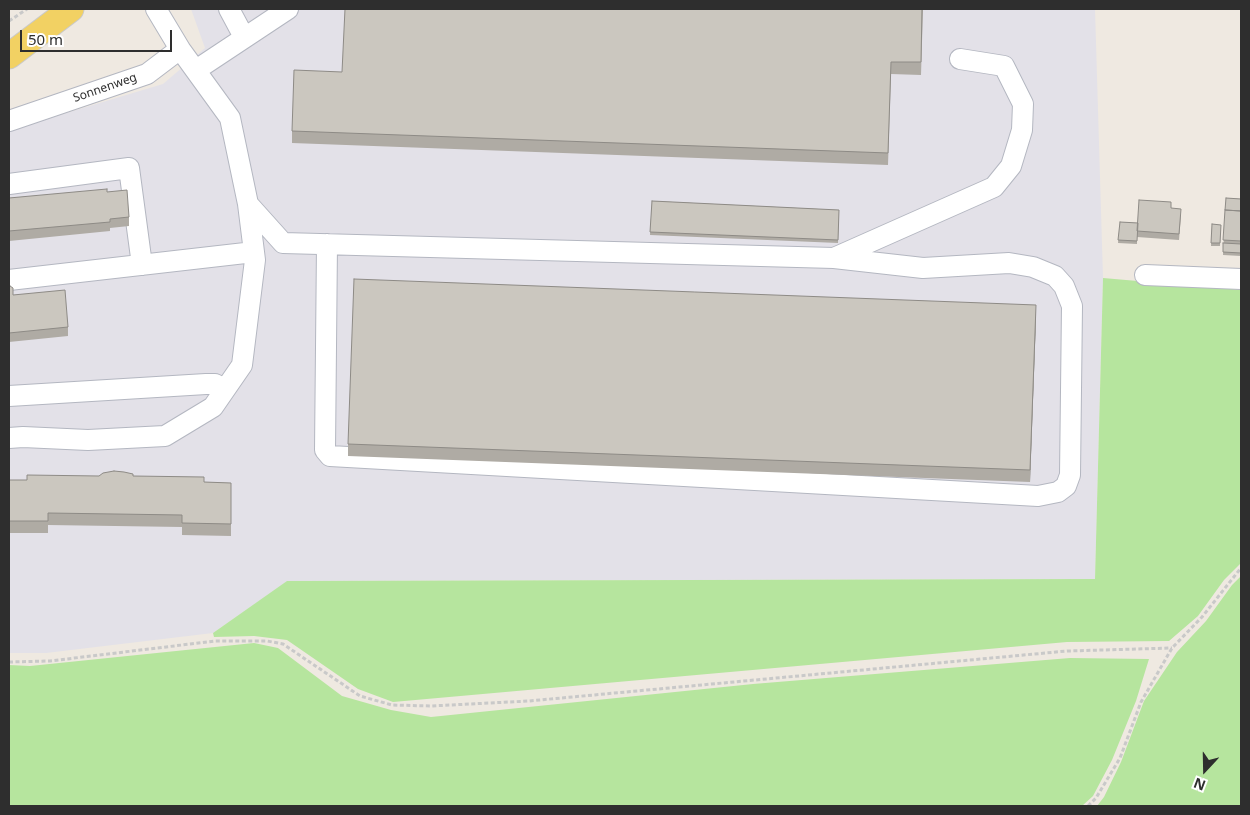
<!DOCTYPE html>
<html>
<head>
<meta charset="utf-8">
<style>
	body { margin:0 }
	#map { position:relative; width:1250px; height:815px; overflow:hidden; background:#efe9e1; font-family:"Noto Sans",sans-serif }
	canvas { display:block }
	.frame { position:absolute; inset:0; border:10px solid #2e2e2e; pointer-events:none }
	.north { position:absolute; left:1180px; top:745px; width:50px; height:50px; -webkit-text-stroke:4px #fff; paint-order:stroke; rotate:201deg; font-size:14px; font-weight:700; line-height:20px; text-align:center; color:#2e2e2e }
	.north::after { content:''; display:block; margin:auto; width:18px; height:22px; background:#2e2e2e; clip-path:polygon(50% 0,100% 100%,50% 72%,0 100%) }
	.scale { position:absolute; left:20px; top:30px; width:152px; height:22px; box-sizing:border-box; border:2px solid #2e2e2e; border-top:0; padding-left:6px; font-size:15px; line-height:18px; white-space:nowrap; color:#2e2e2e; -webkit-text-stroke:4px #fff; paint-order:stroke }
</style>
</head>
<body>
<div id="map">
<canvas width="1250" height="815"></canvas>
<div class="frame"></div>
<div class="north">N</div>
<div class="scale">50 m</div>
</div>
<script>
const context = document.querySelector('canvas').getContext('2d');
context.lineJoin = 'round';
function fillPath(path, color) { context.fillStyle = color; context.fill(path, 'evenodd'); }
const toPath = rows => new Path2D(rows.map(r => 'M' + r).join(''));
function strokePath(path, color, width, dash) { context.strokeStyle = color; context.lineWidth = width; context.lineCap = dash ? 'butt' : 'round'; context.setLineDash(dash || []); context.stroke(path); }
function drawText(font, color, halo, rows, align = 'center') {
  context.font = font + ' "Noto Sans",sans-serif'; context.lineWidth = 4; context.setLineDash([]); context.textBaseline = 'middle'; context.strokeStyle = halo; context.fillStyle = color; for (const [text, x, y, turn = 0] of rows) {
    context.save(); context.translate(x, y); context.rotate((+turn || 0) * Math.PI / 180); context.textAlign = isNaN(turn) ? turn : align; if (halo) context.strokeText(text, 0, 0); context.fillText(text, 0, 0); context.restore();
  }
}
const industrial = toPath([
	[191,9,1095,9,1103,278,1095,579,288,581,213,633,46,653,9,653,9,132,16,128,163,84,205,48]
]);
const green = toPath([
	[1103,278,1241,290,1241,563,1224,580,1198,616,1169,641,1067,642,393,702,358,689,287,640,254,636,214,637,213,633,287,581,1095,579],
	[1241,576,1241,806,1097,806,1104,797,1121,762,1144,701,1177,652,1206,621,1232,585],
	[254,643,278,648,342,696,391,710,431,717,753,684,1070,658,1149,659,1136,701,1112,760,1093,796,1082,806,9,806,9,665,30,666]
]);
const path = toPath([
	[9,21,27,9],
	[9,662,50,661,215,641,267,641,283,644,360,696,392,705,431,706,529,701,1067,651,1172,648],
	[1088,806,1096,798,1120,758,1141,702,1172,648,1202,617,1241,568]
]);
const minor = toPath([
	[229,9,244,37],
	[196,70,288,9],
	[9,121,147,74,180,49,156,9],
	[9,184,129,168,142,265],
	[248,204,283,243,834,258,994,187,1011,166,1022,130,1023,104,1004,66,960,59],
	[327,244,325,450,330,456,1038,496,1058,492,1066,486,1070,475,1072,306,1064,286,1055,276,1033,267,1009,263,923,268,834,258],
	[1145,275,1241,279],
	[9,280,254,252],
	[9,396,206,384,215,384,225,389],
	[9,438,23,437,88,440,165,436,213,407,242,365,255,260,248,204,230,118,180,49]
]);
const major = toPath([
	[9,56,71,9]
]);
const wall = toPath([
	[923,9,921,75,891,74,888,165,292,143,292,131,342,72],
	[107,192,129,217,129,226,110,228,110,231,9,241,9,198],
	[1226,198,1241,199,1241,256,1223,255],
	[652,201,839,210,838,243,650,235],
	[1181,215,1179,240,1137,237,1137,244,1118,243,1120,222,1138,223],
	[1212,224,1221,225,1220,246,1211,246],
	[9,287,13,295,68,327,68,336,9,342],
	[1036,317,1030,482,348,456,348,444],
	[99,476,133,476,204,482,231,483,231,536,182,535,182,527,48,525,48,533,9,533,9,480,27,480]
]);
const shadedWall = toPath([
	[1036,305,1036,317,1030,482,1030,470]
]);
const building = toPath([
	[345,9,922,9,921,62,891,62,888,153,292,131,294,70,342,72,345,9],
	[107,189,107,192,127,190,129,217,110,219,110,222,9,231,9,198,107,189],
	[1226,198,1241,199,1241,211,1225,210,1226,198],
	[1139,200,1171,202,1171,208,1181,209,1179,234,1137,231,1139,200],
	[652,201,839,210,838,240,650,232,652,201],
	[1225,210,1241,211,1241,241,1223,240,1225,210],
	[1120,222,1138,223,1137,241,1118,240,1120,222],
	[1212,224,1221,225,1220,243,1211,243,1212,224],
	[1223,243,1241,244,1241,253,1223,252,1223,243],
	[354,279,1036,305,1030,470,348,444,354,279],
	[10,286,13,288,13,295,65,290,68,327,9,333,9,287,10,286],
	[114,471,124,472,133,474,133,476,204,477,204,482,231,483,231,524,182,523,182,515,48,513,48,521,9,521,9,480,27,480,27,475,99,476,103,473,114,471]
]);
const streetNames = [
	["Sonnenweg",105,88,-19]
];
fillPath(industrial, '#e3e1e8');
fillPath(green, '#b6e59e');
strokePath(minor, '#b4b7c1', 22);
strokePath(major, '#c9c9c9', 27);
strokePath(path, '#c9c9c9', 3, [4, 2.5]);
strokePath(minor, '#fff', 20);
strokePath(major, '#f2d163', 25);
fillPath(wall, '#afaba4');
fillPath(shadedWall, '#8e8b86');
fillPath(building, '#cbc7bf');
strokePath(building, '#8e8b86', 1);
drawText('12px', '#2e2e2e', '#fff', streetNames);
</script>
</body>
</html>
